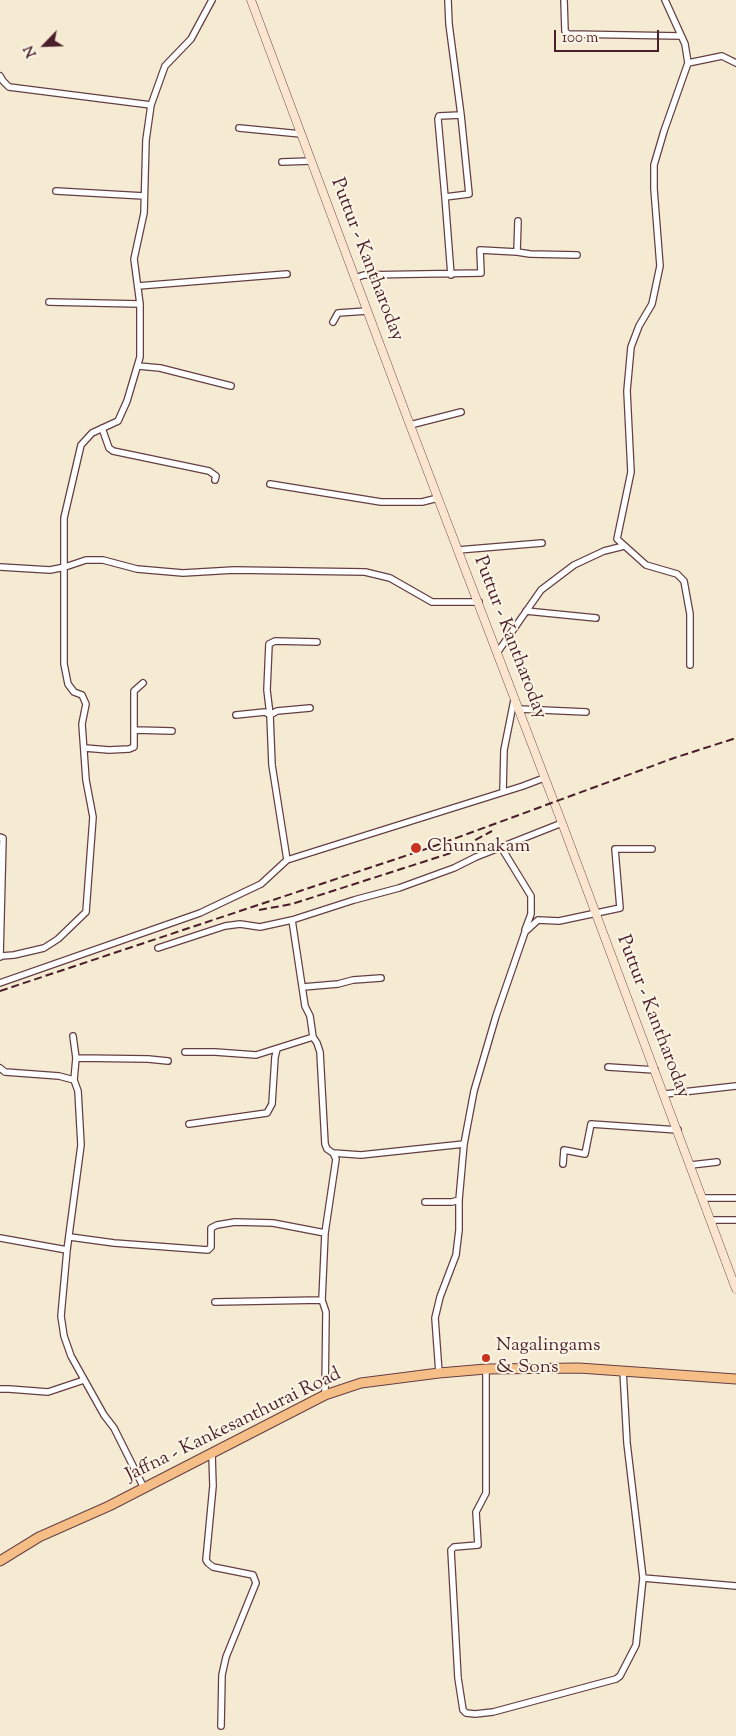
<!DOCTYPE html>
<html>
<head>
<meta charset="utf-8">
<style>
	body { margin:0 }
	#map { position:relative; width:736px; height:1736px; overflow:hidden; background:#f5ebd2; font-family:"Sorts Mill Goudy",serif }
	canvas { display:block }
	.north { position:absolute; left:20px; top:20px; width:50px; height:50px; -webkit-text-stroke:4px #fcf5e5; paint-order:stroke; rotate:246deg; font-size:14px; font-weight:700; line-height:20px; text-align:center; color:#4a1f2b }
	.north::after { content:''; display:block; margin:auto; width:18px; height:22px; background:#4a1f2b; clip-path:polygon(50% 0,100% 100%,50% 72%,0 100%) }
	.scale { position:absolute; left:554px; top:30px; width:105px; height:22px; box-sizing:border-box; border:2px solid #4a1f2b; border-top:0; padding-left:6px; font-size:15px; line-height:18px; white-space:nowrap; color:#4a1f2b; -webkit-text-stroke:4px #fcf5e5; paint-order:stroke }
</style>
</head>
<body>
<div id="map">
<canvas width="736" height="1736"></canvas>
<div class="north">N</div>
<div class="scale">100 m</div>
</div>
<script>
const context = document.querySelector('canvas').getContext('2d');
context.lineJoin = 'round';
const toPath = rows => new Path2D(rows.map(r => 'M' + r).join(''));
function strokePath(path, color, width, dash) { context.strokeStyle = color; context.lineWidth = width; context.lineCap = dash ? 'butt' : 'round'; context.setLineDash(dash || []); context.stroke(path); }
function drawText(font, color, halo, rows, align = 'center') {
  context.font = font + ' "Sorts Mill Goudy",serif'; context.lineWidth = 4; context.setLineDash([]); context.textBaseline = 'middle'; context.strokeStyle = halo; context.fillStyle = color; for (const [text, x, y, turn = 0] of rows) {
    context.save(); context.translate(x, y); context.rotate((+turn || 0) * Math.PI / 180); context.textAlign = isNaN(turn) ? turn : align; if (halo) context.strokeText(text, 0, 0); context.fillText(text, 0, 0); context.restore();
  }
}
const minor = toPath([
	[448,0,449,24,461,115],
	[564,0,565,31,568,34,681,36],
	[665,0,685,44,688,63,664,131,654,165,654,189,660,266,652,304,639,326,631,347,627,391,631,472,617,539,646,565,677,574,684,581,690,614,690,665],
	[688,63,722,56,736,63],
	[0,76,3,81,9,87,151,105],
	[239,128,301,134],
	[282,162,311,161],
	[56,191,144,196],
	[445,197,469,194,461,115,439,116,438,119,445,197,451,275],
	[517,252,518,221],
	[355,278,364,275,481,273,480,250,517,252,530,254,577,255],
	[138,286,287,274],
	[49,302,140,304],
	[333,322,338,313,367,311],
	[138,366,160,368,231,386],
	[410,425,461,412],
	[102,428,109,448,113,451,209,471,216,476,215,480],
	[270,484,381,502,422,502,438,498],
	[458,550,542,543],
	[0,567,50,570,65,567,86,560,103,560,137,569,183,573,234,570,365,572,390,578,432,602,479,602],
	[526,611,596,618],
	[497,653,541,590,574,565,604,551,624,546],
	[519,709,586,712],
	[236,715,265,712,270,715,267,690,269,644,275,641,317,642],
	[135,730,172,731],
	[85,748,109,750,129,749,134,747,134,691,143,683],
	[503,792,504,750,514,700],
	[0,837,3,838,0,957],
	[501,847,531,896,531,914,525,930],
	[287,860,272,765,270,715,277,711,310,708],
	[292,920,305,1006,310,1016,313,1037,317,1043,320,1052,325,1144,327,1149,333,1153,336,1159,325,1233,322,1300,326,1312,325,1395],
	[158,948,225,926,240,924,260,927,292,920,354,900,399,888,454,868,476,857,562,823],
	[1,956,14,955,44,948,58,939,86,912,93,817,86,780,82,724,86,704,82,695,74,692,68,684,64,664,64,518,81,445,92,433,118,421,127,401,140,357,140,304,134,259,144,213,146,140,151,105,165,66,191,39,212,0],
	[0,983,200,913,261,884,287,860,523,786,544,778],
	[303,987,338,984,353,980,381,978],
	[73,1036,76,1058,74,1080],
	[185,1052,215,1052,256,1055,313,1037],
	[76,1058,148,1059,168,1061],
	[608,1067,655,1070],
	[0,1068,5,1072,59,1076,74,1080,78,1091,81,1145,67,1250,61,1316,64,1336,71,1356,104,1415,114,1428,144,1488],
	[665,1094,736,1086],
	[189,1124,267,1113,272,1104,275,1057,277,1049],
	[333,1153,361,1155,464,1144],
	[563,1164,564,1150,585,1154,591,1124,678,1130],
	[691,1165,717,1162],
	[703,1198,736,1198],
	[425,1202,452,1202,459,1200],
	[711,1220,736,1220],
	[70,1237,114,1243,208,1250,211,1247,211,1228,217,1225,235,1222,273,1223,325,1233],
	[0,1238,67,1250],
	[215,1302,322,1300],
	[486,1369,486,1493,476,1512,478,1545,454,1547,451,1550,458,1678,463,1710,466,1713,475,1714,493,1712,616,1679,620,1676,636,1645,643,1578,627,1443,623,1370],
	[439,1373,435,1318,440,1297,456,1255,459,1230,459,1200,464,1144,474,1091,496,1016,525,932,538,920,559,921,620,908,615,849,652,849],
	[0,1389,9,1389,48,1392,84,1380],
	[212,1454,213,1486,206,1560,208,1563,213,1567,253,1575,256,1583,226,1657,222,1675,221,1726],
	[643,1578,736,1586]
]);
const secondary = toPath([
	[251,0,410,425,562,823,736,1289]
]);
const primary = toPath([
	[0,1561,39,1537,109,1506,325,1395,361,1383,439,1373,486,1369,579,1368,736,1379]
]);
const rail = toPath([
	[259,910,292,904,451,853,492,831],
	[0,991,429,848,674,758,736,738]
]);
const markers = [
	[416,848,6,"#c8321e"],
	[486,1358,5,"#c8321e"]
];
const streetNames = [
	["Puttur - Kantharoday",366,260,69],
	["Puttur - Kantharoday",509,638,69],
	["Puttur - Kantharoday",652,1017,69],
	["Jaffna - Kankesanthurai Road",234,1426,-26]
];
const poiNames = [
	["Chunnakam",427,848],
	["Nagalingams",496,1347],
	["& Sons",496,1369]
];
strokePath(minor, '#643e44', 8);
strokePath(secondary, '#643e44', 9);
strokePath(primary, '#643e44', 11);
strokePath(minor, '#fff', 5.5);
strokePath(secondary, '#fbe5cf', 8);
strokePath(primary, '#f6be87', 9);
strokePath(rail, '#4a1f2b', 2, [8, 4]);
for (const [x, y, r, color] of markers) { const dot = new Path2D(); dot.arc(x, y, r, 0, 2 * Math.PI); context.fillStyle = color; context.fill(dot); strokePath(dot, '#fcf5e5', 2); }
drawText('19px', '#4a1f2b', '#fcf5e5', streetNames);
drawText('19px', '#4a1f2b', '#fcf5e5', poiNames, 'left');
</script>
</body>
</html>
